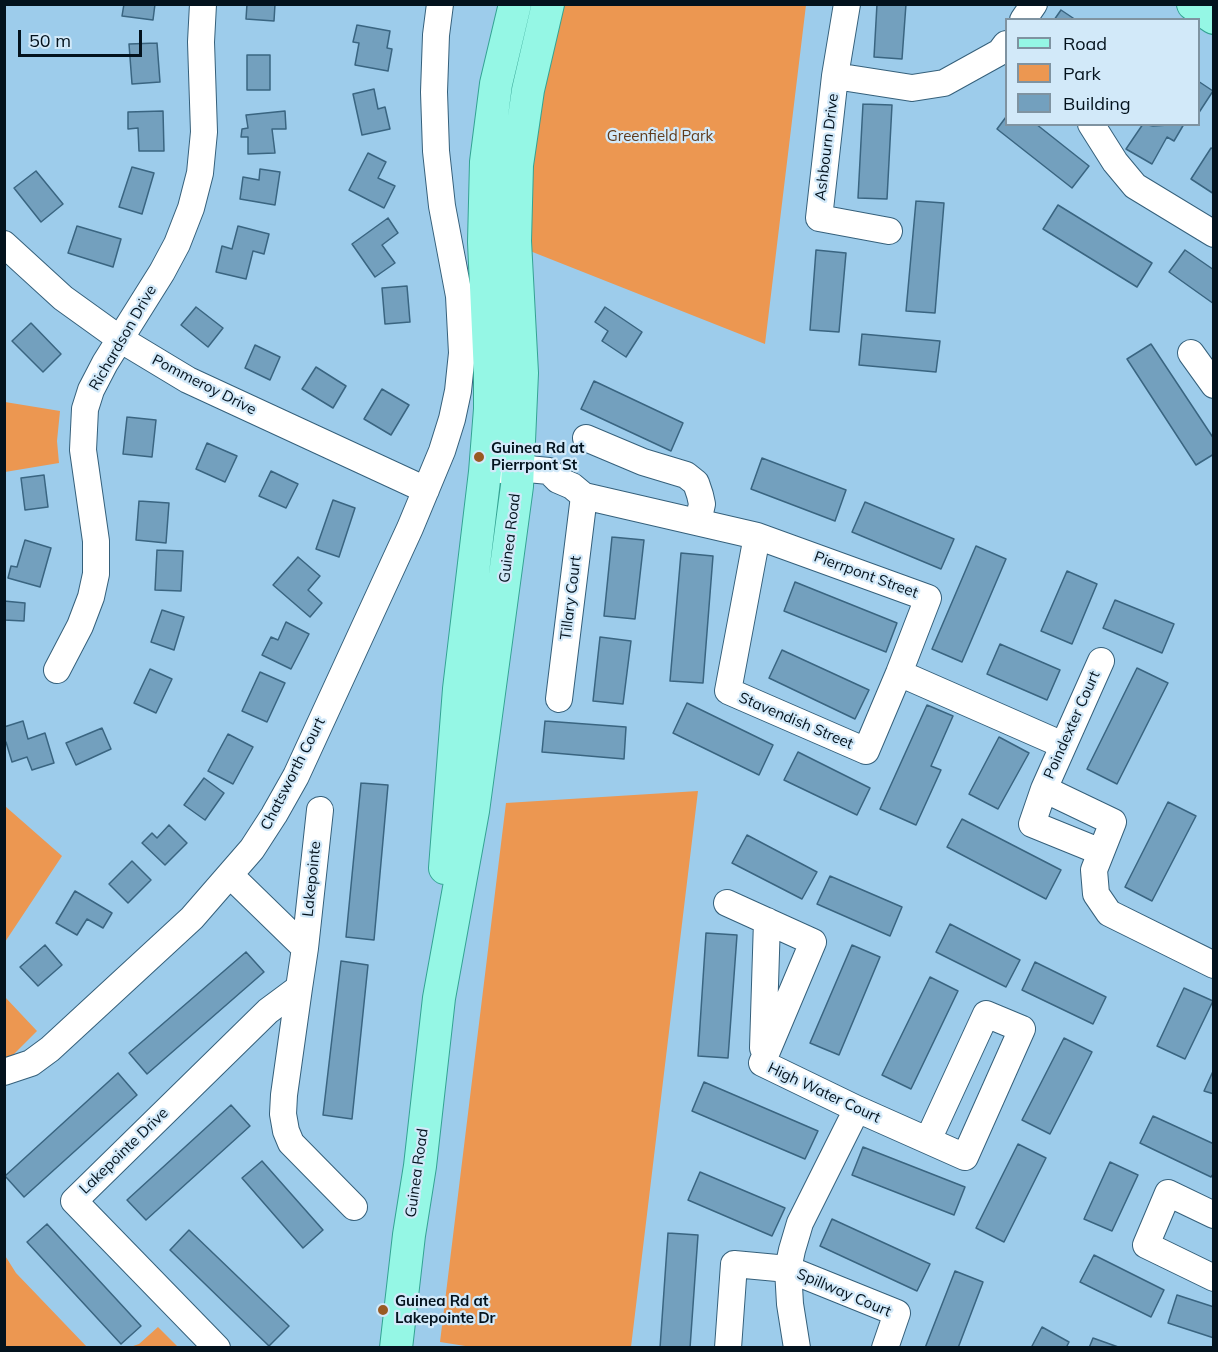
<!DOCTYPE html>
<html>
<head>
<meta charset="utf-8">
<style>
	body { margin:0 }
	#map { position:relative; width:1218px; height:1352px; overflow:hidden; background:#9dcceb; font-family:Mulish,sans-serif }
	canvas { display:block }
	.frame { position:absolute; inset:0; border:6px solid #03121d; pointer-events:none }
	.legend { position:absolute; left:1005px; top:18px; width:195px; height:108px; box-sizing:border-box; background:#d2e9f9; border:2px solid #7f93a1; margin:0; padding:8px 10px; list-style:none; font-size:18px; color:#03121d }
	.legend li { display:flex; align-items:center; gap:12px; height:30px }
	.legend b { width:30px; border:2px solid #7f93a1 }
	.scale { position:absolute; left:18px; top:30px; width:124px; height:27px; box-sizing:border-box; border:3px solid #03121d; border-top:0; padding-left:8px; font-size:18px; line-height:21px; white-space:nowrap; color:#03121d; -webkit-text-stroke:4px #d2e9f9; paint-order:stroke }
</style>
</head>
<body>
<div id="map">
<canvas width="1218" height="1352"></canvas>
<div class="frame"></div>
<ul class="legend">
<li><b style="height:8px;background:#95f7e5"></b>Road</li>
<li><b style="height:16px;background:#ec9751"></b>Park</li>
<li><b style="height:16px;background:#73a0be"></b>Building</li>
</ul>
<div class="scale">50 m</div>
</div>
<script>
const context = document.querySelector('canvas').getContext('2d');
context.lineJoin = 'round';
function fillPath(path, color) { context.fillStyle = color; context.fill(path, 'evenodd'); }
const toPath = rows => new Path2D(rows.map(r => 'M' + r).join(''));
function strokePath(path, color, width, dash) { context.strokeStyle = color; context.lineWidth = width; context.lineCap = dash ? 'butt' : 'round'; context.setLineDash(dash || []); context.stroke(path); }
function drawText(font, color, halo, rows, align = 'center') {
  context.font = font + ' Mulish,sans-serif'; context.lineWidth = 4.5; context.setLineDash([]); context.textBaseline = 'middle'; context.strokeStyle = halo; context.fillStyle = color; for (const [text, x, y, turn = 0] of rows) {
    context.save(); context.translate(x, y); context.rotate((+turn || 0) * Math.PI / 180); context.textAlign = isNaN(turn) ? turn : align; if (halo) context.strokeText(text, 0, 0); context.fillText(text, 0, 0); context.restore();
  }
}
const green = toPath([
	[554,5,806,5,765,344,530,251,526,192],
	[5,402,60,411,57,441,59,463,5,472],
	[698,791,631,1347,478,1348,440,1342,506,803],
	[5,806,62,856,5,942],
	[5,997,37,1031,5,1063],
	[4,1254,16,1273,87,1347,5,1347],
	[158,1327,178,1347,130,1347,139,1344]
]);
const building = toPath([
	[124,4,155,4,153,20,122,16,124,4],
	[247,4,275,4,274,21,246,19,247,4],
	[877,4,906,4,902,59,874,57,877,4],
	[1061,10,1076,20,1054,20,1061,10],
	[357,25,390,31,387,48,392,49,388,71,355,65,359,43,353,42,357,25],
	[157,43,160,82,132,84,129,44,157,43],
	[247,55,270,55,270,90,247,90,247,55],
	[1198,81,1213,91,1198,114,1198,81],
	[374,89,378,109,385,107,390,129,362,135,353,94,374,89],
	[863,104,892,105,887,199,858,198,863,104],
	[163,111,164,151,139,151,138,128,128,129,128,112,163,111],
	[285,111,286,129,272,129,275,153,248,154,248,137,241,137,242,129,248,128,246,115,285,111],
	[1006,117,1006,124,1036,124,1089,166,1072,188,997,129,1006,117],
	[1143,124,1153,126,1184,124,1174,141,1167,137,1152,164,1126,149,1143,124],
	[1211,148,1214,149,1214,194,1191,179,1211,148],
	[368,153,386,162,378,178,395,186,384,208,349,190,368,153],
	[132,167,154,173,142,214,119,207,132,167],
	[260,169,280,172,275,205,240,199,243,177,259,180,260,169],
	[36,171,63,204,41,222,14,188,36,171],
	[916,201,944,203,935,313,906,311,916,201],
	[1058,205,1152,263,1137,287,1043,229,1058,205],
	[388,218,398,233,382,245,395,263,375,277,352,244,388,218],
	[77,226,121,239,113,267,68,253,77,226],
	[238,226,269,234,264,254,253,251,246,279,216,272,222,246,232,249,238,226],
	[816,250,846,253,839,332,810,330,816,250],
	[1185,250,1214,270,1214,304,1169,272,1185,250],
	[407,286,410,322,385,324,382,288,407,286],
	[196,307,223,328,208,347,181,325,196,307],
	[605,307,642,332,626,357,602,341,608,331,595,322,605,307],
	[31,323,61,354,43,372,12,341,31,323],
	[862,334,940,341,936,372,859,365,862,334],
	[1151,344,1214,439,1214,454,1196,465,1127,359,1151,344],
	[255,345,280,357,270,380,245,368,255,345],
	[316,367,346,386,333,408,302,389,316,367],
	[594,381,683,423,671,451,581,409,594,381],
	[382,389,409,405,391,435,364,419,382,389],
	[127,417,156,420,152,457,123,454,127,417],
	[207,443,237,456,225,482,196,469,207,443],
	[762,458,846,490,835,521,751,489,762,458],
	[271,471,298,484,286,508,259,496,271,471],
	[44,475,48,507,25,510,21,478,44,475],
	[333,500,355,508,339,557,316,549,333,500],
	[139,501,169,503,166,543,136,540,139,501],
	[865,502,954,539,941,569,852,532,865,502],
	[612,537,644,540,635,619,604,616,612,537],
	[25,540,51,548,40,587,8,578,11,566,17,567,25,540],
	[976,546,1006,559,962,662,932,649,976,546],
	[157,550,183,551,181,591,155,590,157,550],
	[681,553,713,556,703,683,670,681,681,553],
	[298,557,320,576,308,590,322,603,310,617,273,585,298,557],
	[1067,571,1097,584,1072,644,1041,631,1067,571],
	[795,582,897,623,886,652,784,611,795,582],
	[1115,600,1174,624,1162,653,1103,628,1115,600],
	[4,601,25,603,24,621,4,620,4,601],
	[162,610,184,617,174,650,151,642,162,610],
	[286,622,309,634,291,669,262,655,271,637,278,640,286,622],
	[600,637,631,641,623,704,593,701,600,637],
	[1000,644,1060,670,1047,700,987,674,1000,644],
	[782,650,869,690,855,719,769,678,782,650],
	[1137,668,1168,683,1117,784,1087,769,1137,668],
	[150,669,172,679,156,713,134,703,150,669],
	[260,672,285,683,267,722,242,711,260,672],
	[687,703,773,745,759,775,673,733,687,703],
	[927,705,953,716,931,766,941,770,916,825,880,809,927,705],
	[23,721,28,739,45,733,54,763,32,770,27,757,12,762,6,742,4,742,4,727,23,721],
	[545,721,626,727,624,759,542,752,545,721],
	[102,728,111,749,76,765,66,743,102,728],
	[228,734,253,747,233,784,208,771,228,734],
	[999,737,1029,753,998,809,969,794,999,737],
	[798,752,870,788,857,815,784,780,798,752],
	[204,778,224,793,205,820,184,805,204,778],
	[361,783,388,785,374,940,346,937,361,783],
	[1168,802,1196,816,1152,901,1125,887,1168,802],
	[962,819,1061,870,1046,899,947,847,962,819],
	[169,825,187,843,165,865,142,843,152,833,157,838,169,825],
	[747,835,817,872,802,899,732,863,747,835],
	[132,861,151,880,128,903,109,884,132,861],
	[830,876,902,907,890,936,817,904,830,876],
	[75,891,112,913,103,928,87,919,77,935,56,923,75,891],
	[950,924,1020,960,1006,987,936,952,950,924],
	[706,933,737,935,728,1058,698,1056,706,933],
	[45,945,62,965,38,986,20,967,45,945],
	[852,945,880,957,839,1055,810,1043,852,945],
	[246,952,264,972,147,1074,129,1053,246,952],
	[341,961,368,965,352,1119,323,1115,341,961],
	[1035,962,1106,997,1093,1024,1022,990,1035,962],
	[930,977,958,991,911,1089,882,1075,930,977],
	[1184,988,1213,1001,1185,1059,1157,1046,1184,988],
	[1064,1038,1092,1052,1050,1134,1022,1120,1064,1038],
	[1214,1069,1214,1094,1204,1091,1214,1069],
	[118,1073,137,1095,24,1197,5,1176,118,1073],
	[704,1082,818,1131,805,1159,692,1111,704,1082],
	[231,1105,250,1126,146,1220,127,1200,231,1105],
	[1153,1116,1214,1144,1214,1173,1211,1177,1140,1143,1153,1116],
	[1018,1144,1046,1158,1004,1242,976,1228,1018,1144],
	[863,1147,965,1187,954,1215,852,1175,863,1147],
	[262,1161,323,1230,303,1248,242,1178,262,1161],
	[1110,1162,1138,1175,1112,1231,1084,1219,1110,1162],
	[700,1172,785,1208,772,1236,688,1200,700,1172],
	[832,1219,930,1264,917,1291,820,1246,832,1219],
	[47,1224,141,1326,121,1344,27,1242,47,1224],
	[189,1230,289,1326,269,1346,170,1250,189,1230],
	[668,1233,698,1235,690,1348,660,1348,668,1233],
	[1094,1255,1164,1290,1151,1317,1080,1282,1094,1255],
	[955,1271,983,1282,958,1348,925,1348,955,1271],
	[1177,1295,1214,1307,1214,1338,1168,1323,1177,1295],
	[1042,1327,1069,1342,1066,1348,1031,1348,1042,1327],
	[1093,1338,1121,1348,1089,1348,1093,1338]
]);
const minor = toPath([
	[847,4,835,76,819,218,889,231],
	[1023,20,1034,4],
	[835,76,912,88,944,83,1000,52,1006,44],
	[1091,124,1115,162,1135,186,1214,234],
	[4,244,63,298,120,339,188,380,426,490],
	[1191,353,1214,385],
	[586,438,643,462,686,475,696,483,700,495,702,504,698,522],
	[501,470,517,468,549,471,558,480,572,486,584,496,757,536,928,598,899,673,866,751,728,691,757,536],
	[1101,661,1044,789,1113,822,1094,870,1096,894,1109,913,1214,965],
	[57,670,80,626,91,597,96,574,96,541,83,450,85,409,91,390,105,363,162,272,177,244,191,208,200,173,204,132,201,42,203,4],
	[899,673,1063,745],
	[559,699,584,496],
	[1044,789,1032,824,1101,852],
	[727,903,813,942,762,1063,857,1109,965,1157,1022,1029,986,1014,928,1140],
	[305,948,320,810],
	[299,988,284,1095,283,1114,286,1131,291,1143,354,1207],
	[763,1048,767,921],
	[4,1072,31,1063,50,1049,192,918,252,849,274,815,296,776,410,528,442,451,452,419,458,391,462,353,459,296,442,206,436,151,434,92,436,35,440,4],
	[1214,1215,1168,1193,1146,1245,1214,1278],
	[217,1348,74,1201,268,1011,299,988,305,948,230,875],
	[728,1348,734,1264,788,1269,897,1313,885,1348],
	[797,1348,790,1304,788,1269,792,1250,800,1223,857,1109]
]);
const major = toPath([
	[1193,4,1214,18],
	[445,868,459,689,485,472,490,409,490,374,484,242,486,162,496,84,515,4],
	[396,1348,409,1235,420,1166,439,998,473,811,517,486,522,373,515,241,517,165,528,90,548,4]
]);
const markers = [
	[479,457,6,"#995a22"],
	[383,1310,6,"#995a22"]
];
const parkNames = [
	["Greenfield Park",660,136]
];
const streetNames = [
	["Ashbourn Drive",827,147,-83],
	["Richardson Drive",123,338,-60],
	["Pommeroy Drive",204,385,27],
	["Guinea Road",510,538,-83],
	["Pierrpont Street",866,575,20],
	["Tillary Court",571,598,-83],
	["Stavendish Street",796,721,23],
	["Poindexter Court",1072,725,-66],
	["Chatsworth Court",293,774,-63],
	["Lakepointe",312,879,-84],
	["High Water Court",824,1093,25],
	["Lakepointe Drive",124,1151,-44],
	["Guinea Road",417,1173,-82],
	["Spillway Court",844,1293,23]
];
const poiNames = [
	["Guinea Rd at",491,448],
	["Pierrpont St",491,465],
	["Guinea Rd at",395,1301],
	["Lakepointe Dr",395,1318]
];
fillPath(green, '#ec9751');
fillPath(building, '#73a0be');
strokePath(building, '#3a6581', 1.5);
strokePath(minor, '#35607b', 28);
strokePath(major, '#34a393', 34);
strokePath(minor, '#fff', 26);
strokePath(major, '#95f7e5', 32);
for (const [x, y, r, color] of markers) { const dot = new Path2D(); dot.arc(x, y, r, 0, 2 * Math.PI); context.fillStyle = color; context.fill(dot); strokePath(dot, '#d2e9f9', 2); }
drawText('15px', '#5f3a1b', '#d2e9f9', parkNames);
drawText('15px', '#03121d', '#d2e9f9', streetNames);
drawText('bold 15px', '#03121d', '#d2e9f9', poiNames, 'left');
</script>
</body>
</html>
